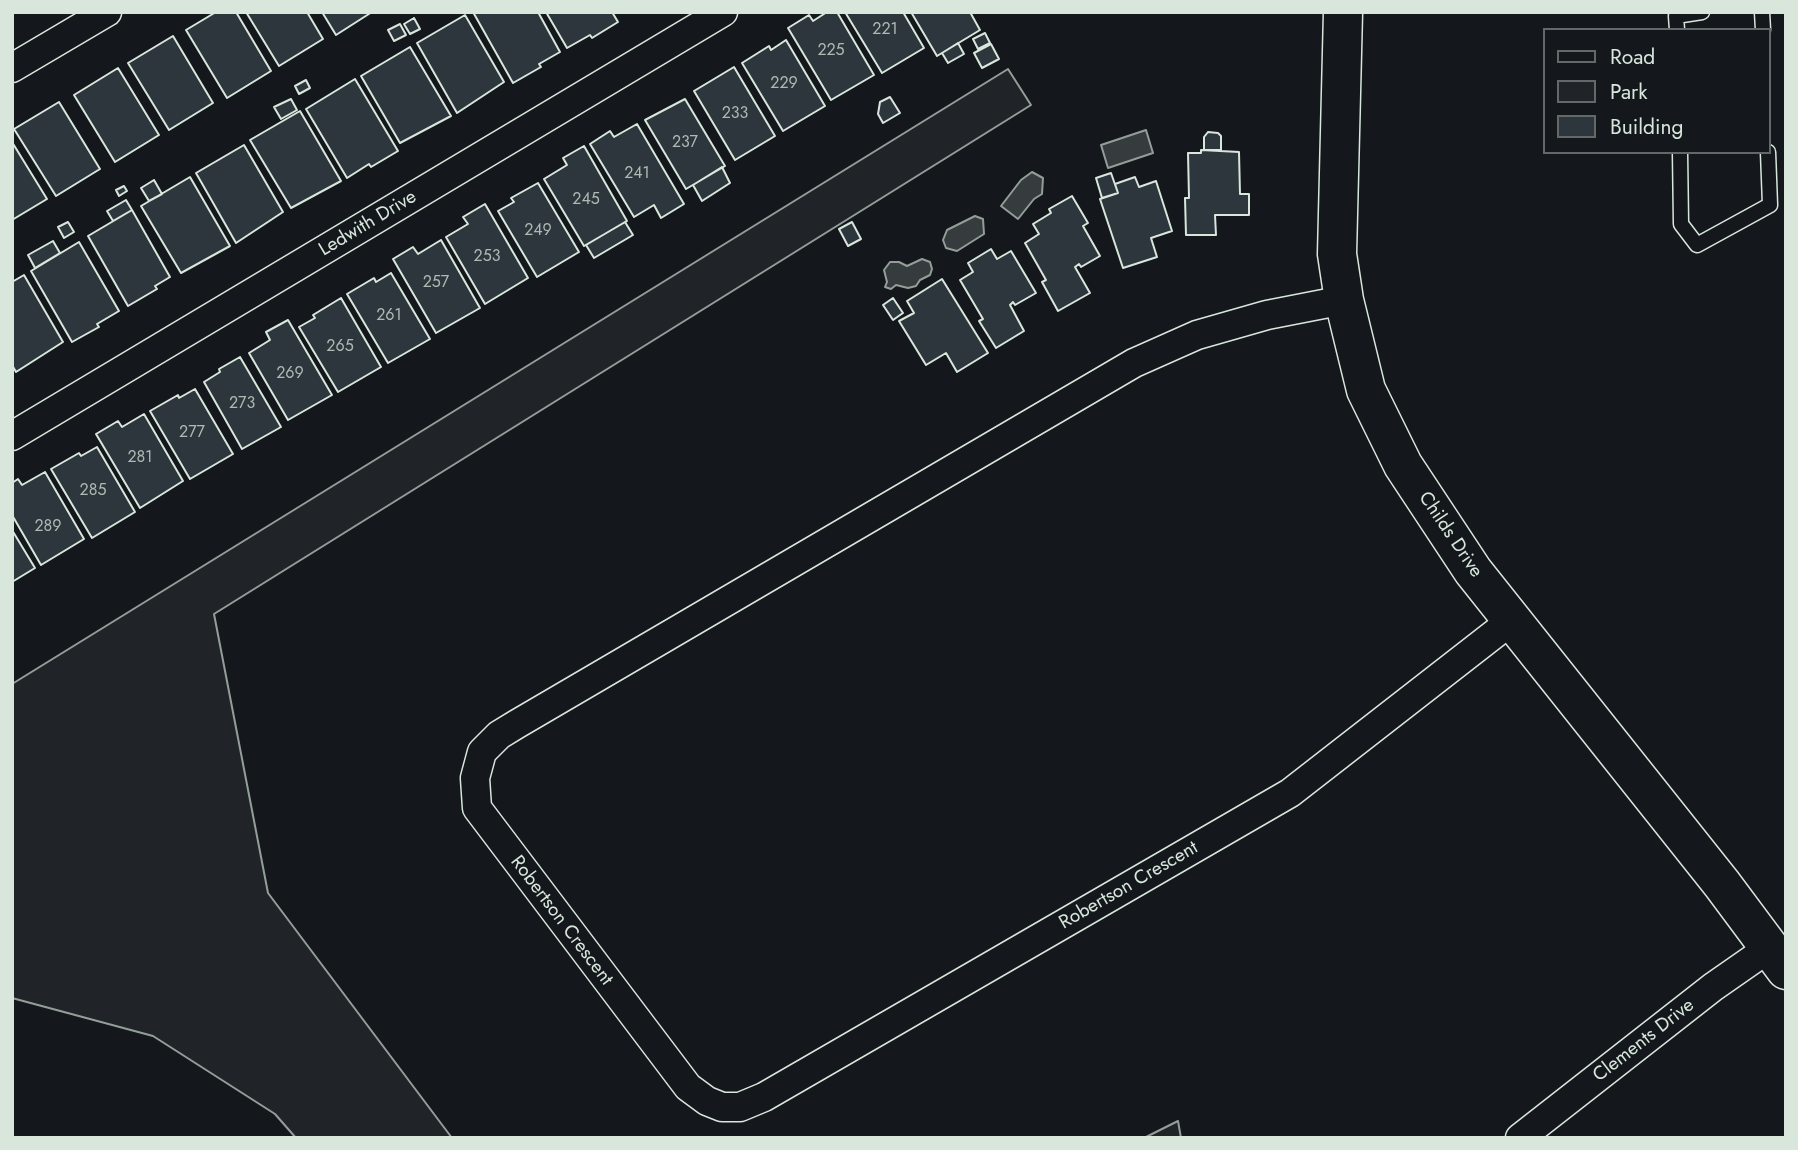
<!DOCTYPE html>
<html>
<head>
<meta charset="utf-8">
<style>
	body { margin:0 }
	#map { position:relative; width:1798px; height:1150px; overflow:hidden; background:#14181c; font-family:Jost,sans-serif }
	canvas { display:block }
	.frame { position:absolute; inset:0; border:14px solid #d8e6dc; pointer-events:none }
	.legend { position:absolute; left:1543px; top:28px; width:228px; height:126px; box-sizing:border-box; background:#14181c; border:2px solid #626a69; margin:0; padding:9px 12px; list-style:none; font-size:21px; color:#d8e6dc }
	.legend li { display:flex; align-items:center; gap:14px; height:35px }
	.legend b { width:35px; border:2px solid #626a69 }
</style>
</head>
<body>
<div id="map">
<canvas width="1798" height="1150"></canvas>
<div class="frame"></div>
<ul class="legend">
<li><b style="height:9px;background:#14181c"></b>Road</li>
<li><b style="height:19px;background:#202428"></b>Park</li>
<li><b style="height:19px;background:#2c363c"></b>Building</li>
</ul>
</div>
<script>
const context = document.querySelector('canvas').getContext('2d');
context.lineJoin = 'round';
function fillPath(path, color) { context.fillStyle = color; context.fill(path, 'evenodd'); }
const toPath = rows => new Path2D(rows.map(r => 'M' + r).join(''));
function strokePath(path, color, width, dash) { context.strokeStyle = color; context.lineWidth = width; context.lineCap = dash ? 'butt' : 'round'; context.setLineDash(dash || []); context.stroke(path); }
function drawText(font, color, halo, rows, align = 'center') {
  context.font = font + ' Jost,sans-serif'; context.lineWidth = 5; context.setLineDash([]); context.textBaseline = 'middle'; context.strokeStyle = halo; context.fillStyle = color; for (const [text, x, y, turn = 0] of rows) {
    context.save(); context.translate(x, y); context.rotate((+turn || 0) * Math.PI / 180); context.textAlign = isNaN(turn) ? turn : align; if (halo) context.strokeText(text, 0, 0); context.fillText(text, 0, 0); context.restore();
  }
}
const green = toPath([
	[1008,69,1031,105,214,614,268,893,452,1138,296,1138,275,1114,153,1036,12,998,12,684,1008,69],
	[1178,1121,1181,1138,1144,1138,1178,1121]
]);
const water = toPath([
	[1146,130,1153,153,1108,168,1101,145,1146,130],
	[1032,172,1043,178,1042,194,1034,199,1018,219,1001,206,1021,180,1032,172],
	[975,216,983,219,984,234,957,251,946,248,943,240,947,230,975,216],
	[922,259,930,262,932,269,930,275,920,280,916,286,908,288,896,285,891,289,885,287,887,282,884,270,890,262,899,262,907,266,922,259]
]);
const building = toPath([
	[216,12,236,12,271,71,227,98,186,30,216,12],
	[246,12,307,12,323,39,279,66,246,12],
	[322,12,372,12,336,35,322,12],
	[473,12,538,12,560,52,539,64,541,67,513,83,473,12],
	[546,12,612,12,618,22,592,38,590,35,567,48,546,12],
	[827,12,837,12,874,75,831,100,788,28,809,15,813,21,827,12],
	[845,12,903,12,924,48,882,73,845,12],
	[911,12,970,12,980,30,937,56,911,12],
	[465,15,504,82,457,113,417,43,465,15],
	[414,18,420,29,410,34,404,24,414,18],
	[400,24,406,35,394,41,388,30,400,24],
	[985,33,990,43,978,49,973,39,985,33],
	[173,36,213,103,169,130,128,63,173,36],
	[786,40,825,106,783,131,742,63,769,46,771,50,786,40],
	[958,43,964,54,948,63,942,53,958,43],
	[991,44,999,59,982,68,974,53,991,44],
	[410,47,451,116,400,143,361,76,410,47],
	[734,67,775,136,735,160,694,91,734,67],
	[118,68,159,135,115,162,74,95,118,68],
	[355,79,398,151,371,167,369,164,347,178,306,109,355,79],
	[306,80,310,88,299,94,295,86,306,80],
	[890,97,900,113,883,123,878,114,880,102,890,97],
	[291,99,297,110,281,119,274,107,291,99],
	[685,99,725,166,686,189,645,120,685,99],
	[59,102,100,169,56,196,14,129,59,102],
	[300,111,341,181,291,208,250,140,300,111],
	[637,124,684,204,661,218,654,205,634,217,590,144,610,131,614,137,637,124],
	[1208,132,1218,133,1221,136,1221,150,1204,150,1204,137,1208,132],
	[12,142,47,199,12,220,12,142],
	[244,145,283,212,236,243,196,173,244,145],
	[584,146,627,221,584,246,544,179,567,165,563,158,584,146],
	[1201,150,1239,152,1240,194,1249,194,1249,215,1215,215,1216,235,1186,235,1185,198,1189,198,1188,153,1201,153,1201,150],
	[722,167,730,183,702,201,693,185,722,167],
	[1111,173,1118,193,1102,198,1096,178,1111,173],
	[190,177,230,246,181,273,141,206,190,177],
	[1135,177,1139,187,1156,181,1172,231,1151,238,1157,257,1123,268,1100,199,1118,193,1115,184,1135,177],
	[154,180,162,194,149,201,141,188,154,180],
	[538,183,579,252,537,277,498,211,514,202,511,198,538,183],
	[124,186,127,191,119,196,116,190,124,186],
	[1072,196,1088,223,1083,226,1100,256,1081,267,1079,264,1075,267,1090,293,1058,311,1042,282,1046,280,1025,243,1039,234,1033,224,1051,213,1049,209,1072,196],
	[126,200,132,210,113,221,107,211,126,200],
	[485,204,528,278,485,304,446,237,468,224,463,217,485,204],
	[132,210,170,277,155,286,157,289,128,306,88,236,132,210],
	[68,222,74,232,64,238,58,227,68,222],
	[625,222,633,235,594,258,586,245,625,222],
	[852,222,861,239,848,246,839,229,852,222],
	[441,240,480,308,436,333,393,259,413,247,418,254,441,240],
	[53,241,60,253,35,268,28,255,53,241],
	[79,242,119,311,97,324,99,327,72,342,31,271,79,242],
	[991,249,997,259,1011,251,1036,293,1015,305,1013,302,1010,305,1024,331,996,348,979,321,983,319,960,280,973,272,968,263,991,249],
	[391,273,430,339,388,363,347,294,374,278,376,282,391,273],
	[24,275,63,342,16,372,12,365,12,282,24,275],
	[942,279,988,353,957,372,946,353,926,365,899,321,914,313,907,301,942,279],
	[341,298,381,367,338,392,299,327,315,318,313,315,341,298],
	[893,298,903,313,893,320,883,305,893,298],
	[288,320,332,395,288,420,249,353,270,340,266,332,288,320],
	[240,357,281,427,242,449,204,382,220,372,219,369,240,357],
	[195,389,233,454,190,479,150,411,178,395,179,398,195,389],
	[144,414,183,481,140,508,96,434,118,421,122,427,144,414],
	[97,447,135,512,92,538,51,469,79,453,81,456,97,447],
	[45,472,84,539,41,565,12,515,12,483,18,479,22,485,45,472],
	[12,530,35,568,12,582,12,530]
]);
const lane = toPath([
	[1762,12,1763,30],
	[1677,30,1676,16,1702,12],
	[1680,152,1681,224,1697,245,1770,205,1768,152]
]);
const street = toPath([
	[12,68,107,12],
	[1344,300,1267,315,1197,335,1134,363,517,724,499,735,482,752,475,778,477,808,688,1087,707,1101,722,1107,740,1107,764,1097,1290,793,1511,621],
	[12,436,723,12],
	[1520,1138,1713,987,1769,948]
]);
const secondary = toPath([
	[1343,12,1337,254,1344,300,1366,390,1403,465,1473,571,1722,884,1786,970]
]);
const numberNames = [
	["221",885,30],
	["225",831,51],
	["229",784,84],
	["233",735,114],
	["237",685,143],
	["241",637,174],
	["245",586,200],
	["249",538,231],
	["253",487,257],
	["257",436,283],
	["261",389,316],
	["265",340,347],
	["269",290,374],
	["273",242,404],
	["277",192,433],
	["281",140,458],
	["285",93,491],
	["289",48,527]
];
const streetNames = [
	["Ledwith Drive",368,224,-31],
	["Childs Drive",1450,535,56],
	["Robertson Crescent",1129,886,-30],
	["Robertson Crescent",561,921,53],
	["Clements Drive",1644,1041,-38]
];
fillPath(green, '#202428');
strokePath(green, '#939e99', 2);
fillPath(water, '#363b3e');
strokePath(water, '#939e99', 2);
fillPath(building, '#2c363c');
strokePath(building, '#d8e6dc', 2);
strokePath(lane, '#d8e6dc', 17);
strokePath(street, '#d8e6dc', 31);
strokePath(secondary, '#d8e6dc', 41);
strokePath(lane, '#14181c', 14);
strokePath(street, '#14181c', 28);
strokePath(secondary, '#14181c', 38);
drawText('16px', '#adbab4', null, numberNames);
drawText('19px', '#d8e6dc', '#14181c', streetNames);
</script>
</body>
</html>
